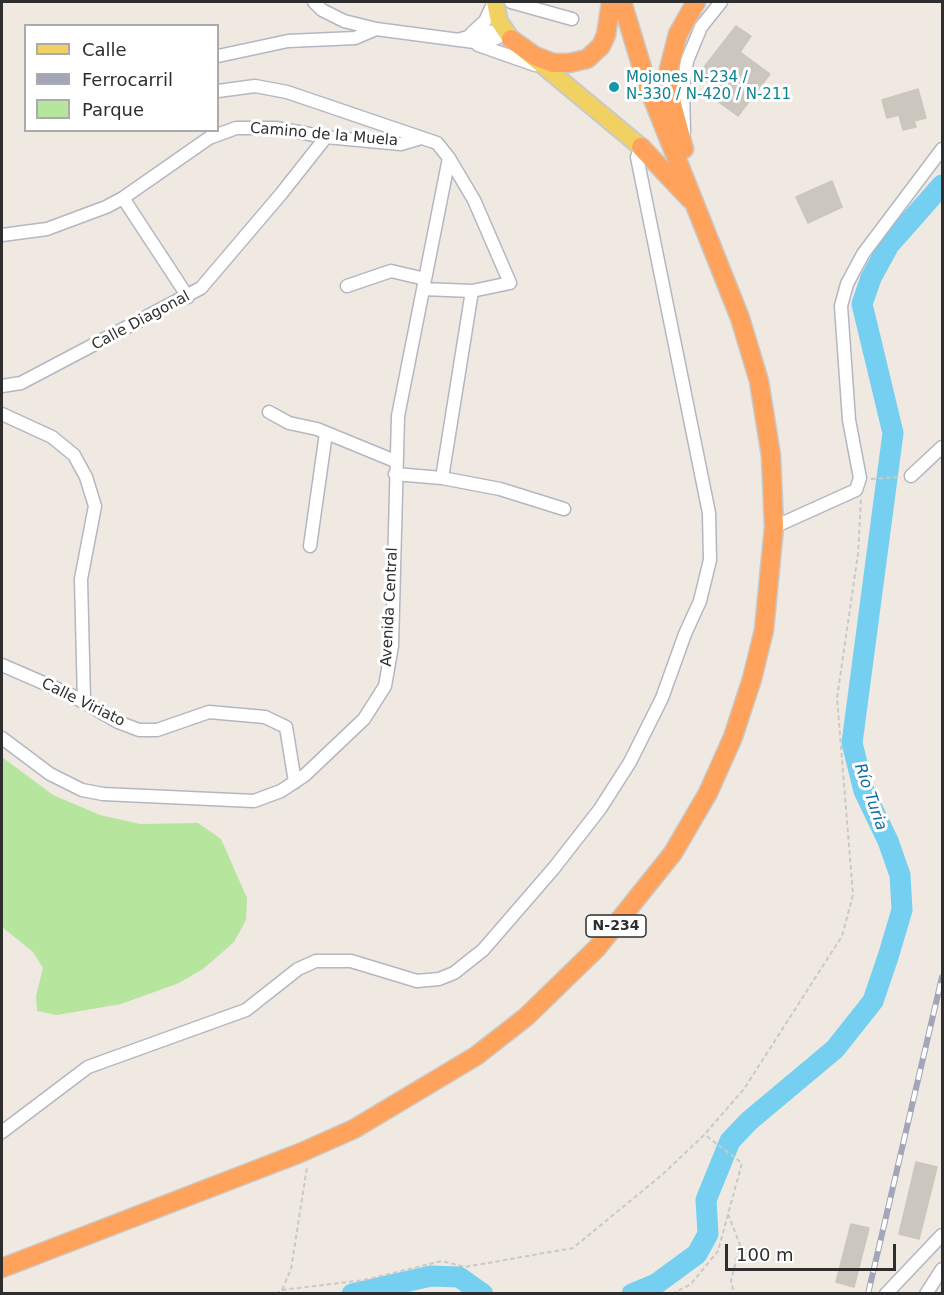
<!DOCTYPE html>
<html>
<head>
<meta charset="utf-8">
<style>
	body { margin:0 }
	#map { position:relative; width:944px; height:1295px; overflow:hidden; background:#efe9e1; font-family:"DejaVu Sans",sans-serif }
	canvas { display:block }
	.frame { position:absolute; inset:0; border:3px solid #2e2e2e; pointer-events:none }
	.legend { position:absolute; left:24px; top:24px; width:195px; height:108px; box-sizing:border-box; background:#fff; border:2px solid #ababab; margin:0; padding:8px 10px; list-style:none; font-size:18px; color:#2e2e2e }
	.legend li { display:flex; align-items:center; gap:12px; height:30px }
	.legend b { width:30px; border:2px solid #ababab }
	.scale { position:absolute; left:725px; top:1244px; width:171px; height:27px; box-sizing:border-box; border:3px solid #2e2e2e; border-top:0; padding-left:8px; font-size:18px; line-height:21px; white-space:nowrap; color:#2e2e2e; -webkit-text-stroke:4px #fff; paint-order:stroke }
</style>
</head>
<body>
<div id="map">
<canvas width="944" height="1295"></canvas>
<div class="frame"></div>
<ul class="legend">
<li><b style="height:8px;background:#f2d163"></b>Calle</li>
<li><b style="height:8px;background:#a3a6b8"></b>Ferrocarril</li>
<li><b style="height:16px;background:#b6e59e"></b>Parque</li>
</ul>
<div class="scale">100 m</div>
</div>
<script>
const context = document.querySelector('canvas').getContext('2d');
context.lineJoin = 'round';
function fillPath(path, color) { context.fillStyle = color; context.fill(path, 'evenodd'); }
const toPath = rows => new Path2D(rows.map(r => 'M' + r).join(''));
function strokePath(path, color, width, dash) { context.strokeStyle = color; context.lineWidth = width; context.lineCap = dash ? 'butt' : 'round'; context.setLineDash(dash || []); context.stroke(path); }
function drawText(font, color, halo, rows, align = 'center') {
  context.font = font + ' "DejaVu Sans",sans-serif'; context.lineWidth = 6; context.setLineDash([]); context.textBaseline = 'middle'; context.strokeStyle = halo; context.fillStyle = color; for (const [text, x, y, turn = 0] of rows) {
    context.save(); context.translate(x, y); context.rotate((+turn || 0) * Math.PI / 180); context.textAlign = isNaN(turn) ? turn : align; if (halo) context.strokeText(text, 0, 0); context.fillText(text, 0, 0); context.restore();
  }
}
const green = toPath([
	[2,757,53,795,100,815,140,824,198,823,221,839,247,898,246,920,234,942,203,969,179,983,121,1004,57,1015,37,1011,36,996,43,968,33,952,2,927]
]);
const river = toPath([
	[352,1294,431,1276,459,1277,483,1294],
	[632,1294,656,1284,697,1254,708,1234,706,1200,730,1141,749,1121,835,1049,873,1001,888,957,902,910,900,875,888,841,864,791,852,743,893,433,862,304,871,278,889,245,942,185]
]);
const building = toPath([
	[736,26,751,36,740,52,770,74,738,116,709,95,715,87,698,75,736,26],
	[918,89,926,118,914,121,916,127,903,130,899,115,887,118,882,100,918,89],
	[832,181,842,207,808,223,796,197,832,181],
	[916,1162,937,1167,919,1239,899,1234,916,1162],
	[851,1224,869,1228,854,1287,836,1282,851,1224]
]);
const path = toPath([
	[871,479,901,477],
	[728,1214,740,1245,731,1281,734,1294],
	[282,1290,364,1280,442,1261,465,1267,573,1248,663,1174,704,1135,744,1089,842,936,853,895,837,698,858,554,861,499],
	[276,1294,282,1290,291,1269,307,1167],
	[672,1294,691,1284,718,1251,742,1163,705,1135]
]);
const minor = toPath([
	[314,2,322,10,344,21,376,29,482,43,497,38,504,31],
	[511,2,572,19],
	[471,34,485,21,494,2],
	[461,39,485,32,504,31],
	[478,45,535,65],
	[218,56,288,41,355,38,376,29],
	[218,91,255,86,287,92,437,143,449,158,474,200,510,283,472,291,423,289],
	[684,132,683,90,687,61,701,27,721,2],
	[123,198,188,297],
	[2,235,47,229,106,207,123,198,209,138,236,128,276,128,326,137,401,144,421,138],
	[347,286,391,271,425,279],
	[2,386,21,383,201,288,281,194,326,137],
	[269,412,289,423,317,429,395,461],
	[2,414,52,437,74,455,86,477,95,506,81,579,84,701],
	[395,474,442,478,500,489,564,509],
	[911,476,942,447],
	[442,478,472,291],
	[774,527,856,490,860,478,849,420,841,306,847,284,863,254,942,149],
	[310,546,326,433],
	[2,665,71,695,118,722,139,730,157,730,209,712,265,717,286,727,295,782],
	[2,738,50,774,82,790,103,794,254,801,281,791,305,775,364,719,385,686,392,646,398,416,449,158],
	[2,1132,88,1067,246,1010,298,969,316,961,351,961,417,981,439,979,454,973,483,950,554,868,600,809,630,762,662,698,685,634,700,601,710,560,709,513,637,157,641,147],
	[886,1294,942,1235],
	[926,1294,942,1269]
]);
const major = toPath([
	[495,2,499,21,511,39,641,147]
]);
const highway = toPath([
	[511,39,535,56,553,63,569,63,587,59,601,46,606,35,611,2],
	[641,147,690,199],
	[684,149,672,104,669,69,678,34,696,2],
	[2,1268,300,1153,354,1129,476,1056,526,1017,597,948,673,853,708,793,733,737,752,679,764,630,774,527,771,456,759,381,740,318,647,84,622,2]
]);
const rail = toPath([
	[868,1294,942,977]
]);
const markers = [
	[614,87,6,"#0f9aa8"]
];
const shields = [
	[616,926,60]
];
const shieldNames = [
	["N-234",616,926]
];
const cultureNames = [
	["Mojones N-234 /",626,78],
	["N-330 / N-420 / N-211",626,95]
];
const streetNames = [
	["Camino de la Muela",324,135,5],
	["Calle Diagonal",141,321,-28],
	["Avenida Central",390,607,-87],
	["Calle Viriato",83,703,26]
];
const waterNames = [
	["Río Turia",870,797,71]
];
fillPath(green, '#b6e59e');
strokePath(river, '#75cff0', 21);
fillPath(building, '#cbc7bf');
strokePath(building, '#cbc5ba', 1.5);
strokePath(minor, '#b4b7c1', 15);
strokePath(major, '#c9c9c9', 20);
strokePath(highway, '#c9c9c9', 21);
strokePath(path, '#c9c9c9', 2, [4.5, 3]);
strokePath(minor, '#fff', 12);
strokePath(major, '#f2d163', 16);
strokePath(highway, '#ffa35c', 18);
strokePath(rail, '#a3a6b8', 6);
strokePath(rail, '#fff', 4, [11]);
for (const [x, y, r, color] of markers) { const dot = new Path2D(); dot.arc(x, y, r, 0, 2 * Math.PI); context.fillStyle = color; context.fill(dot); strokePath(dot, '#fff', 2); }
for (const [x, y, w] of shields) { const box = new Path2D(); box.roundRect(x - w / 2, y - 11, w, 22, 4.5); context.fillStyle = '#fff'; context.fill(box); strokePath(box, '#2e2e2e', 1.5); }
drawText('bold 14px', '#2e2e2e', null, shieldNames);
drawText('15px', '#0d838f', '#fff', cultureNames, 'left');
drawText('15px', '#2e2e2e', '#fff', streetNames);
drawText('italic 16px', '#0d6fa3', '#fff', waterNames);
</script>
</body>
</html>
